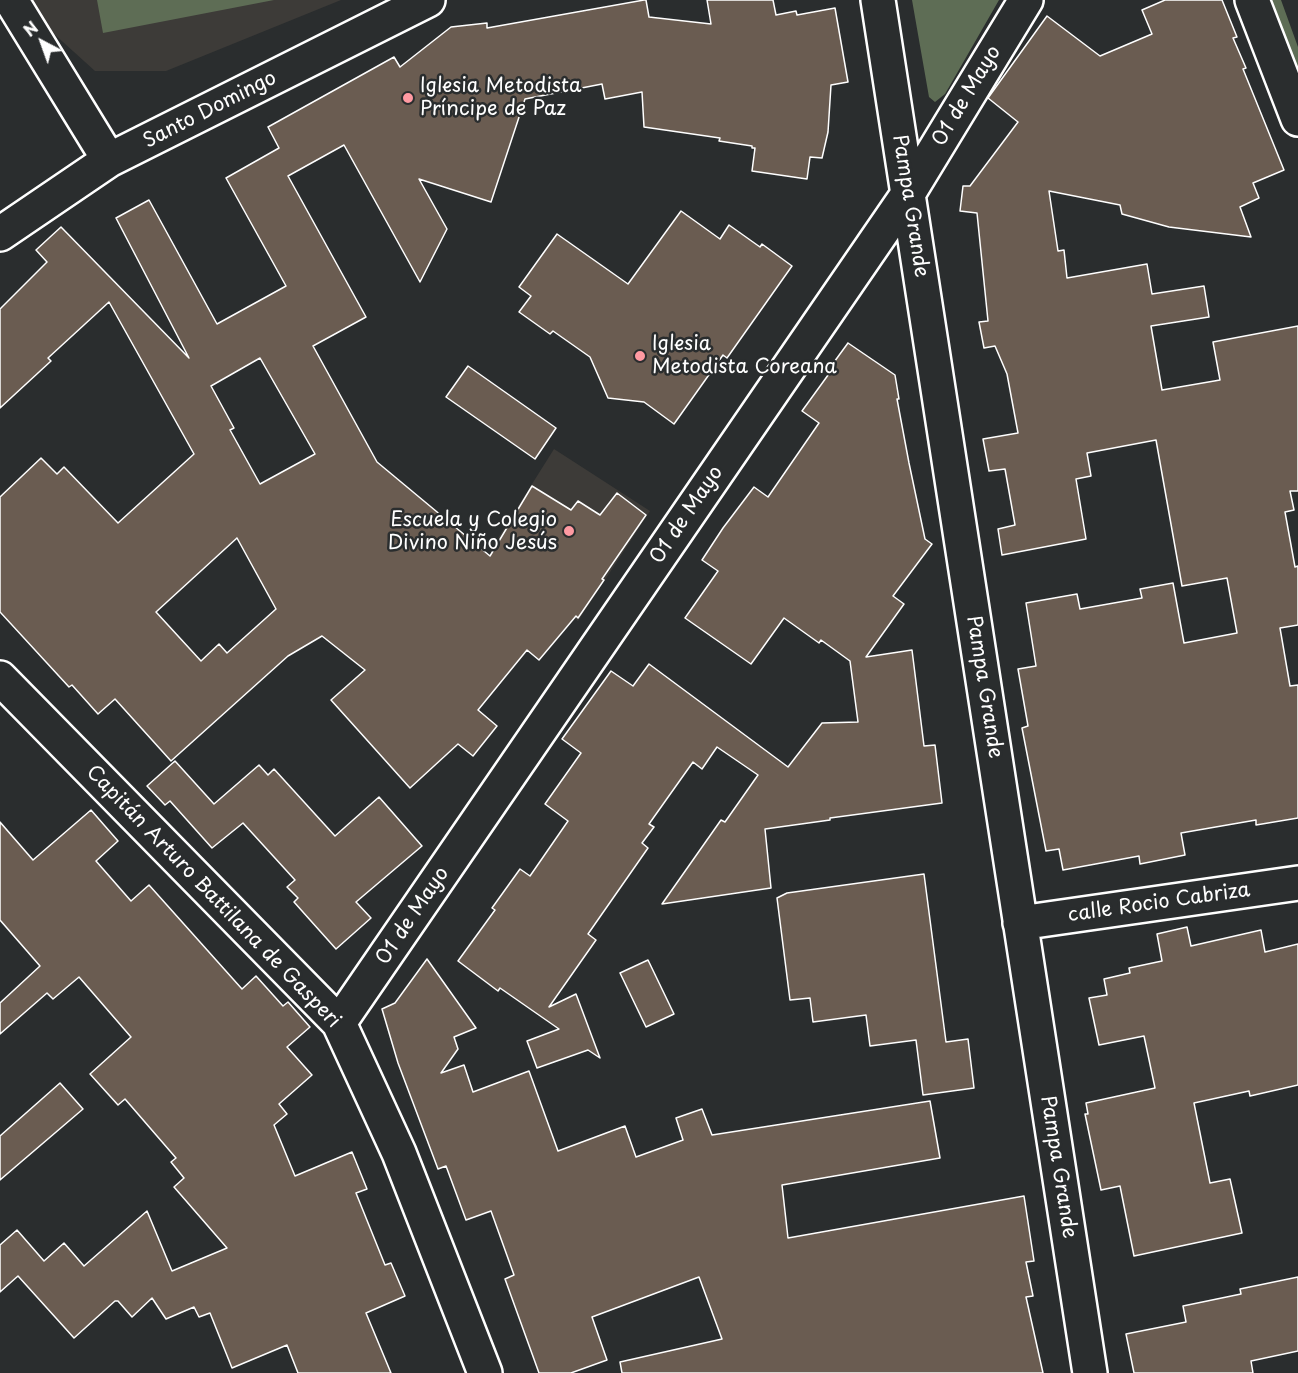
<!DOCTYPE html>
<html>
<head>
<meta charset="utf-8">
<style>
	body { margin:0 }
	#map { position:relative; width:1298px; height:1373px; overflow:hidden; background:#2a2d2e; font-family:"Playpen Sans",sans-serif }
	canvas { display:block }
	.north { position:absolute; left:12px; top:12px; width:60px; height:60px; -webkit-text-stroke:4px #2a2d2e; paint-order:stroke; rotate:319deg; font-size:16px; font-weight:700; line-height:24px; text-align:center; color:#fff }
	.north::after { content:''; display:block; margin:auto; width:21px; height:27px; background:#fff; clip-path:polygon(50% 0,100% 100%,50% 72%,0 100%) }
</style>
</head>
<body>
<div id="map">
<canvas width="1298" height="1373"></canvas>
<div class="north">N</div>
</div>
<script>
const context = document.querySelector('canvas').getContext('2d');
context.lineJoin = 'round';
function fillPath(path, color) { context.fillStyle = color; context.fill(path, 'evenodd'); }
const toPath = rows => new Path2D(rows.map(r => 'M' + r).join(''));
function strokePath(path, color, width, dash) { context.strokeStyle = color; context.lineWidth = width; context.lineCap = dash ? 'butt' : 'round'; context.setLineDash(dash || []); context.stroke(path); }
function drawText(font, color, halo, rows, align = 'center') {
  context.font = font + ' "Playpen Sans",sans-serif'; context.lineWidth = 5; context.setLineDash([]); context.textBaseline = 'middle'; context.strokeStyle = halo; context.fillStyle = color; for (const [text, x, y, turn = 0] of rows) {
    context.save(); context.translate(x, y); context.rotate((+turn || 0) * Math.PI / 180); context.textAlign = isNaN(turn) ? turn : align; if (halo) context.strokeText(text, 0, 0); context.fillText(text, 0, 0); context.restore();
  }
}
const built = toPath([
	[32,0,341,0,166,71,95,71,42,23],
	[554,449,650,511,578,621,548,599,552,592,490,551]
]);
const green = toPath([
	[97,0,274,0,103,33],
	[912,0,999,0,945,94,935,102,929,97],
	[1272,0,1281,0,1298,47,1298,71]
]);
const building = toPath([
	[644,0,646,0,649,17,711,24,707,0,773,0,776,15,796,11,797,15,835,8,848,82,831,85,828,132,822,158,810,157,807,179,752,171,755,148,752,148,752,146,719,141,720,138,644,127,642,92,605,99,602,84,525,99,491,202,419,179,447,229,420,282,344,145,288,176,366,317,313,346,377,462,490,556,532,486,571,510,578,501,600,515,617,493,646,515,602,579,604,580,578,618,576,616,539,660,527,650,478,710,497,726,473,756,458,744,410,788,331,700,365,670,322,636,288,656,171,761,115,699,98,714,72,685,69,687,0,612,0,497,41,458,57,474,64,467,118,523,194,454,109,302,48,358,51,361,0,408,0,309,47,262,36,250,61,227,189,358,116,218,149,200,217,324,286,286,226,178,279,148,268,127,394,57,400,67,451,27,487,23,487,28,644,0],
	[260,358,315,454,260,484,230,430,234,428,211,386,260,358],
	[237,538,276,609,227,653,219,644,201,661,156,612,237,538],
	[1165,0,1222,0,1237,37,1233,38,1246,68,1243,69,1284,170,1253,183,1259,198,1240,207,1251,237,1169,227,1122,214,1120,205,1049,191,1058,251,1064,250,1067,278,1147,264,1152,294,1204,286,1209,317,1151,326,1162,390,1220,380,1213,342,1298,326,1298,491,1290,491,1294,510,1285,512,1295,567,1298,566,1298,625,1280,628,1290,686,1298,685,1298,818,1256,825,1256,820,1181,833,1185,855,1140,864,1139,856,1063,870,1059,849,1046,851,1022,728,1028,726,1018,669,1036,666,1026,603,1077,594,1080,609,1142,598,1140,589,1173,583,1184,643,1237,633,1227,578,1182,586,1156,440,1087,453,1091,476,1076,479,1086,539,1002,555,998,529,1015,525,1005,469,989,471,983,439,1018,433,1007,374,995,346,984,348,979,322,988,321,977,213,960,211,963,186,970,186,1018,122,988,98,1047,16,1100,56,1152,34,1142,10,1165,0],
	[681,211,720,239,729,225,760,247,762,244,792,266,727,358,723,355,674,424,644,402,608,398,590,357,553,331,550,334,519,312,531,296,519,287,557,234,628,284,681,211],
	[848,343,895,375,899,399,897,399,909,463,925,539,932,544,893,596,904,604,866,657,912,650,924,746,935,745,942,803,830,818,830,820,765,829,771,888,662,904,721,820,725,822,758,775,717,747,702,769,693,762,649,824,654,827,642,843,648,848,588,934,596,940,549,1007,576,994,600,1058,588,1050,537,1068,527,1041,559,1029,500,988,498,991,458,961,495,910,492,908,520,869,530,876,568,821,545,804,581,753,562,739,611,671,633,686,649,664,788,767,822,723,858,722,850,661,821,640,819,643,784,618,751,664,685,618,718,571,702,560,723,528,754,487,768,497,819,423,802,411,831,371,829,369,848,343],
	[468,366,556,428,535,459,446,397,468,366],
	[175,761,214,804,259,765,268,775,274,769,335,836,379,797,422,846,356,902,371,918,336,949,294,902,298,898,287,887,295,880,243,823,212,848,170,801,165,805,147,786,175,761],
	[91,810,118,841,96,861,131,901,149,885,242,989,256,976,283,1006,288,1002,310,1027,287,1047,312,1075,279,1104,287,1114,274,1125,295,1176,352,1152,367,1189,356,1193,385,1265,391,1263,405,1296,366,1313,391,1373,298,1373,287,1345,232,1368,210,1313,199,1317,194,1307,166,1319,152,1298,132,1317,118,1301,115,1301,74,1338,18,1276,0,1292,0,1245,17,1230,44,1261,64,1243,84,1266,147,1211,172,1271,227,1248,174,1187,184,1178,171,1162,176,1158,125,1099,118,1105,90,1074,131,1037,79,977,53,999,47,993,0,1034,0,1003,40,966,0,920,0,822,33,860,91,810],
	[924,874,946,1042,968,1039,974,1088,923,1095,916,1040,870,1046,866,1015,813,1022,810,998,790,1000,777,898,787,893,924,874],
	[1187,927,1191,946,1261,930,1265,952,1298,944,1298,1085,1250,1096,1249,1091,1194,1103,1210,1183,1230,1179,1242,1233,1134,1256,1120,1186,1101,1190,1085,1114,1088,1114,1086,1103,1155,1088,1144,1036,1099,1045,1089,998,1107,995,1104,979,1130,973,1129,968,1162,961,1157,934,1187,927],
	[427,959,476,1028,454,1037,458,1049,441,1073,464,1065,473,1092,529,1071,558,1151,625,1126,636,1157,683,1140,676,1118,702,1109,712,1135,930,1101,940,1158,782,1185,788,1238,1024,1196,1034,1261,1026,1262,1033,1296,1026,1297,1043,1373,622,1373,620,1362,722,1339,699,1277,592,1317,607,1360,571,1373,539,1373,505,1279,514,1275,491,1211,466,1220,446,1166,438,1169,398,1063,382,1009,395,1003,427,959],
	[648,960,674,1014,646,1027,620,973,648,960],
	[60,1083,83,1109,0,1180,0,1136,60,1083],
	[1298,1277,1298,1351,1251,1361,1253,1373,1134,1373,1126,1334,1186,1322,1183,1306,1241,1294,1240,1289,1298,1277]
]);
const minor = toPath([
	[11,0,109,160],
	[878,0,1090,1373],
	[1252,0,1298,119],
	[0,234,109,160,428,0],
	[0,678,339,1023,399,1153,485,1373],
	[1020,923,1298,883],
	[339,1023,908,194,1026,0]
]);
const markers = [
	[408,98,6,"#ff9aa2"],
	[640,356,6,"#ff9aa2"],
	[569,531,6,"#ff9aa2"]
];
const poiNames = [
	["Iglesia Metodista",420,86],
	["Príncipe de Paz",420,109],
	["Iglesia",652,344],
	["Metodista Coreana",652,367],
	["Escuela y Colegio",557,520,"right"],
	["Divino Niño Jesús",557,543,"right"]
];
const streetNames = [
	["01 de Mayo",967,96,-59],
	["Santo Domingo",210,110,-27],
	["Pampa Grande",910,206,81],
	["01 de Mayo",687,515,-56],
	["Pampa Grande",984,687,81],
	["Capitán Arturo Battilana de Gasperi",213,897,46],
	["calle Rocio Cabriza",1159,903,-8],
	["01 de Mayo",413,916,-56],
	["Pampa Grande",1058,1167,81]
];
fillPath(built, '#3d3b38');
fillPath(green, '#5e6d55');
fillPath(building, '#6a5c51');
strokePath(building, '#fff', 1.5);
strokePath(minor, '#fff', 38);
strokePath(minor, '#2a2d2e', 33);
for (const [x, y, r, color] of markers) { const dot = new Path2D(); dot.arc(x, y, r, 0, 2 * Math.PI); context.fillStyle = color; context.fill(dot); strokePath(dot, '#2a2d2e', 2); }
drawText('20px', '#fff', '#2a2d2e', poiNames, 'left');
drawText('20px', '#fff', '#2a2d2e', streetNames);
</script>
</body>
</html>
